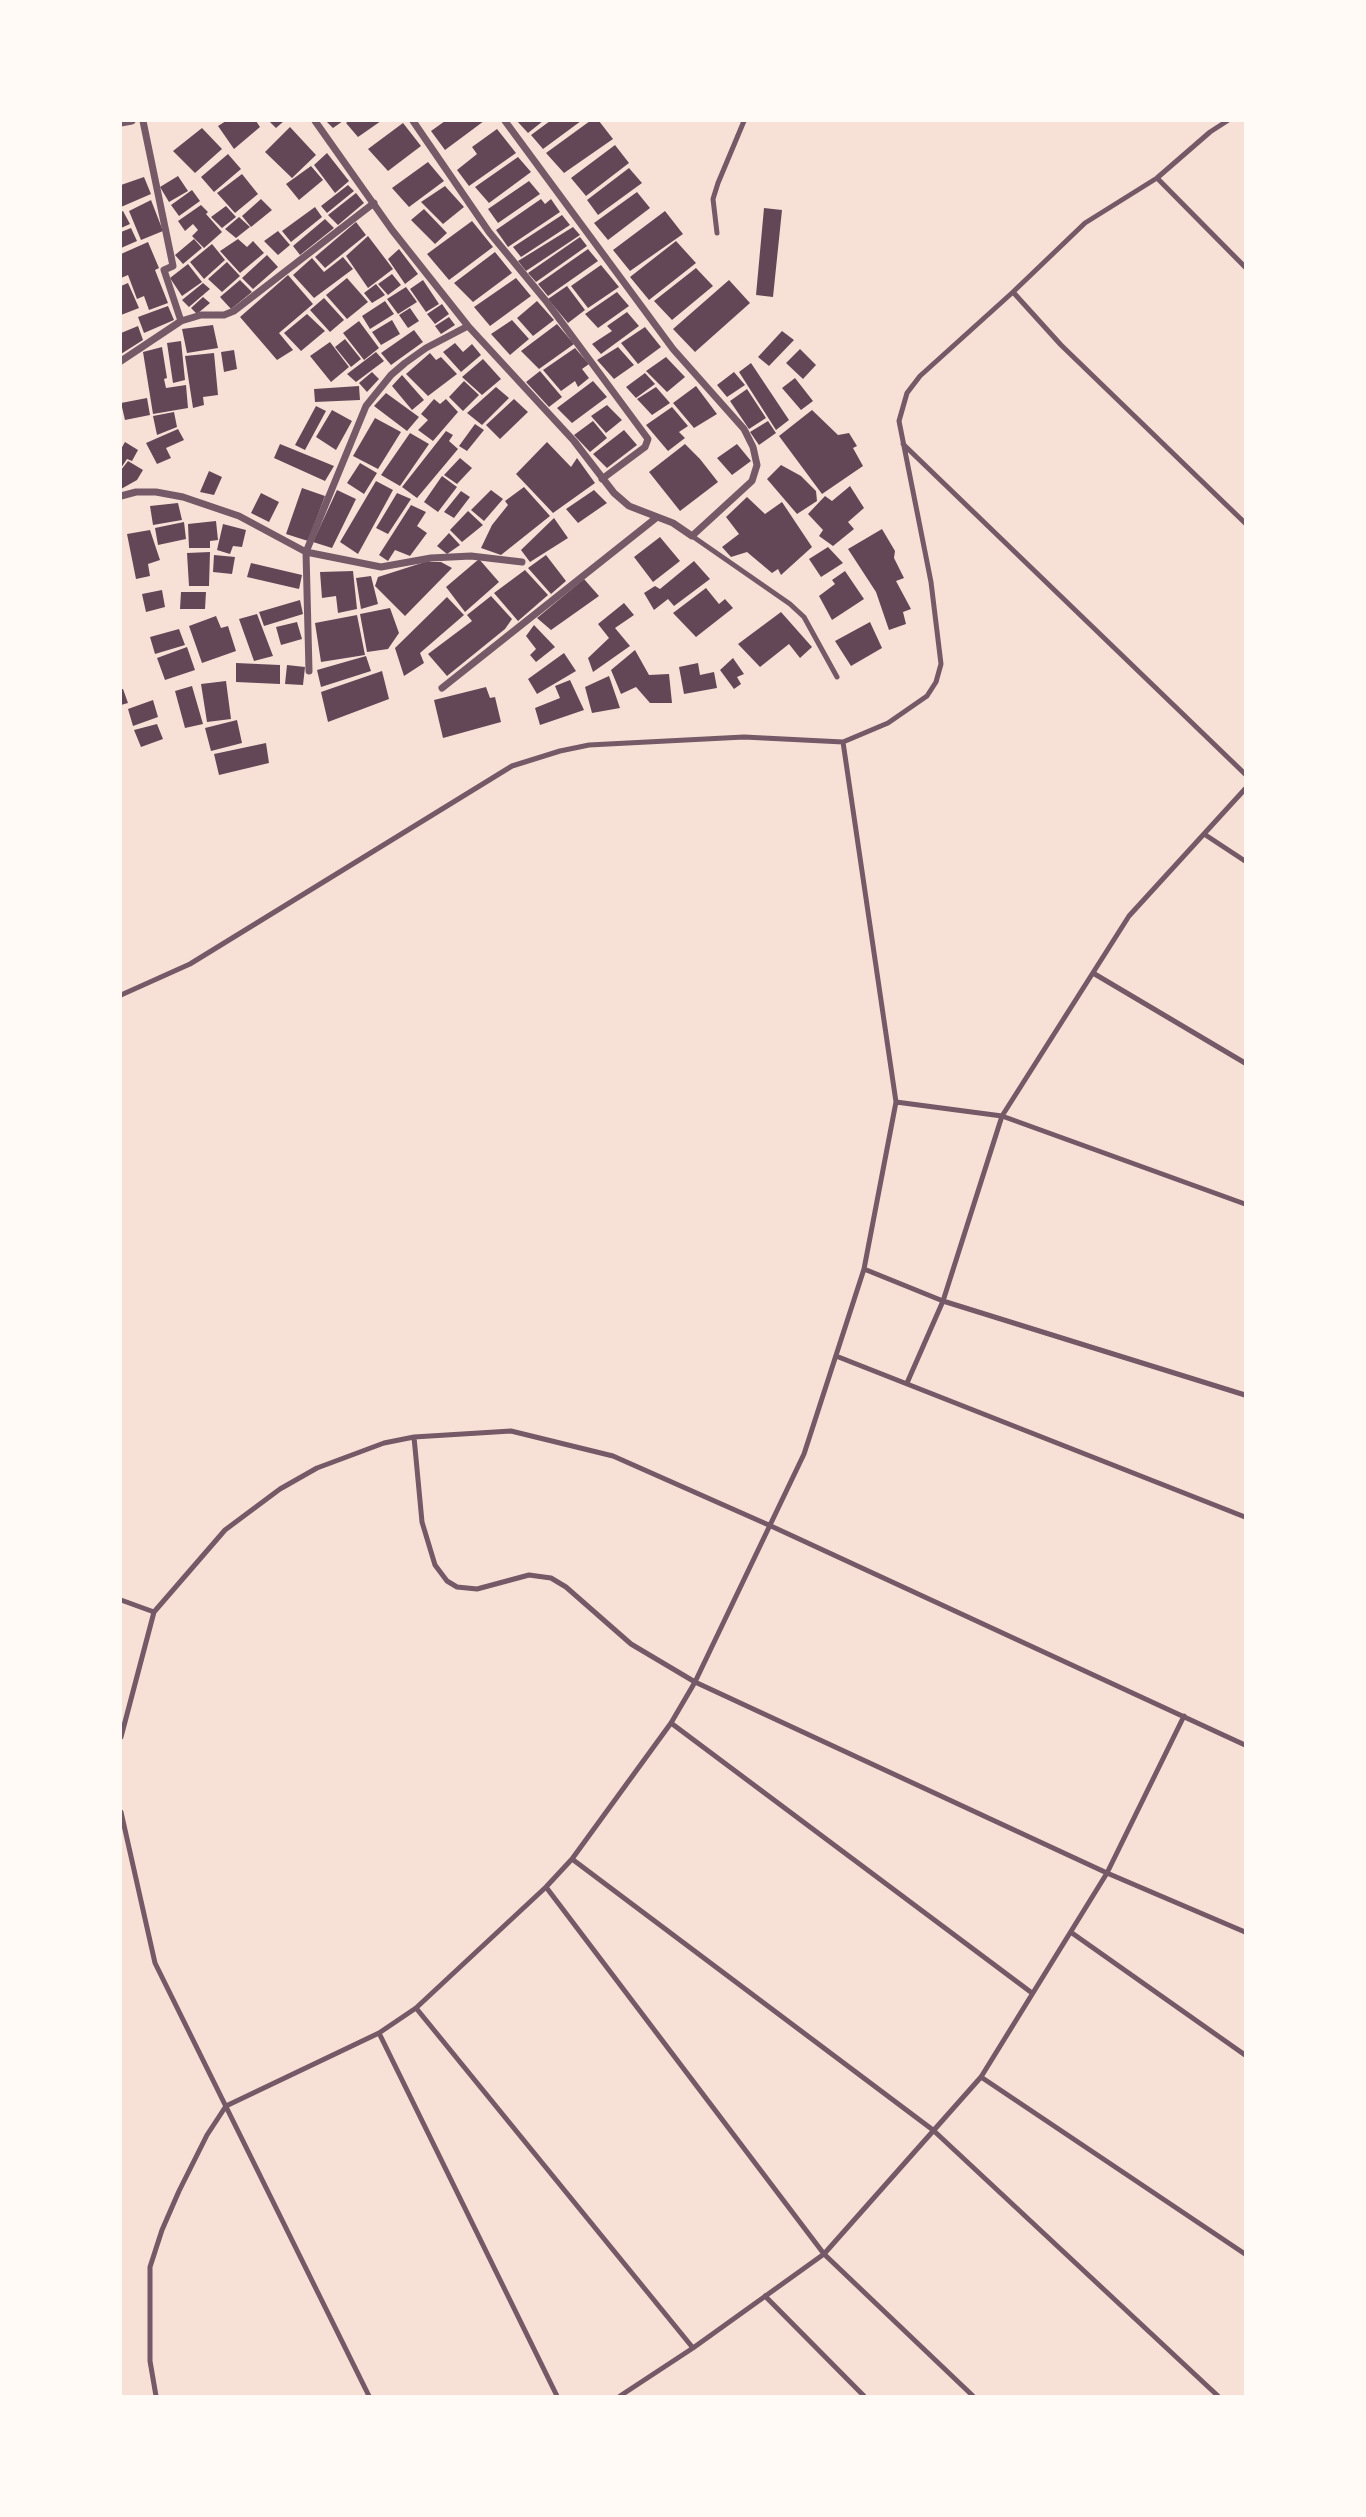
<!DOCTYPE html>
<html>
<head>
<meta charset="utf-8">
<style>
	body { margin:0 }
	#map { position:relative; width:1366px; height:2517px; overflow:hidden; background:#f7e1d7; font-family:"Sofia Sans Condensed",sans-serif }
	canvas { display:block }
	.frame { position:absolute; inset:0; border:122px solid #fffaf5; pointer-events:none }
</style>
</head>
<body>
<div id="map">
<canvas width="1366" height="2517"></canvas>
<div class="frame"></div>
</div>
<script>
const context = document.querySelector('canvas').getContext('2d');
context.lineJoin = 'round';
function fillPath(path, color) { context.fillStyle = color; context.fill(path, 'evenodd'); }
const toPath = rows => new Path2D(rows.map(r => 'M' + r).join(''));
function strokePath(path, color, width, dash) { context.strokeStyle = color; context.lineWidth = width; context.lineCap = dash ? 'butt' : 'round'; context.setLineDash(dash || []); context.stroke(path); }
const building = toPath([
	[226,121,256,121,260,127,234,149,218,126],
	[269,121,284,121,276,128],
	[326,121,343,121,333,128],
	[349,121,381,121,358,137,346,123],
	[445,121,484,121,445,150,431,131],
	[517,121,543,121,528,133],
	[550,121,581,121,543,149,531,135],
	[590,121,599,121,613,139,564,173,546,153],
	[403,123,421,146,388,171,368,149],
	[290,127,316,155,292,178,265,152],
	[202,128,222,149,195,173,173,151],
	[497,129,516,153,469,186,457,170,477,154,472,147],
	[615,145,629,163,586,196,571,178],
	[327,153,349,181,335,193,314,165],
	[228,154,241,169,214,192,201,177],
	[518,157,531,172,489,203,475,187],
	[428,162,444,181,409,207,392,188],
	[311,166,323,180,299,200,286,184],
	[629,168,642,183,598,215,587,200],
	[242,174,258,194,235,213,217,193],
	[178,176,188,191,169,202,160,187],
	[144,177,151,194,121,207,121,185],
	[529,181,540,194,498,223,488,209],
	[348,185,354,191,327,213,321,206],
	[445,186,464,207,443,224,421,202],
	[192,190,200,201,179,216,171,205],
	[637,192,650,208,608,240,594,223],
	[356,193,364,203,338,225,328,215],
	[261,199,272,210,251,227,242,216],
	[541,199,545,204,551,199,560,212,508,247,496,230],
	[151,200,163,231,141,240,129,211],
	[201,205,208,212,206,214,222,232,204,248,192,236,198,230,193,224,185,231,178,221],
	[226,206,236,217,222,228,211,217],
	[315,207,322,217,291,242,282,231],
	[764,208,782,210,773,297,756,295],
	[424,209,447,233,435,244,411,220],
	[123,211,130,224,121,228,121,212],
	[665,211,683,234,630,271,613,250],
	[562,215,570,225,521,257,513,247],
	[239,217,250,227,236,238,225,229],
	[325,219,334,228,300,255,293,246],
	[472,221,493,247,449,280,427,254],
	[356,222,366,235,325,268,315,257],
	[573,227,580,235,526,271,518,261],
	[131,228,137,241,121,248,121,232],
	[278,231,290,245,278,255,264,241],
	[368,236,393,269,368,288,346,256],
	[580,237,587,246,536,282,528,273],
	[194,239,202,248,183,264,175,255],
	[238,239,247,247,253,241,264,253,240,273,220,251],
	[676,241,696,263,649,300,630,277],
	[148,242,159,268,155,270,168,303,149,310,144,296,137,299,128,275,121,278,121,254],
	[212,244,225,260,204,279,190,262],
	[399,249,418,274,405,284,388,259],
	[588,249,598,261,548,296,538,284],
	[495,252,512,273,473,302,454,283],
	[267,255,278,267,253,289,242,278],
	[343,257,353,269,314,298,293,275,312,258,324,272],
	[227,262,240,276,222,292,208,279],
	[188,264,202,282,182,296,170,278],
	[601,265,619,287,588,308,571,286],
	[696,268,713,286,672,320,654,301],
	[392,274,401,285,388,295,378,284],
	[288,275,313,304,279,333,293,350,277,360,240,317],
	[347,278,368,302,347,319,326,295],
	[516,278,531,296,490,326,474,307],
	[240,280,252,292,231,309,220,297],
	[423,280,439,304,426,312,410,289],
	[729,280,750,303,695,352,673,329],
	[128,283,139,308,121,315,121,286],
	[203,283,210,289,189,307,182,300],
	[376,284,385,295,372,303,364,293],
	[567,286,585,310,568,323,548,299],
	[406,287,417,302,398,314,387,299],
	[617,292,629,306,598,328,585,314],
	[203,297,210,303,197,314,191,308],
	[324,298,344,320,330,332,310,310],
	[385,301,394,314,370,329,362,316],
	[537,301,554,320,533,336,517,318],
	[442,304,449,314,435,324,427,314],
	[168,306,174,320,144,333,138,317],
	[410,308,419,321,408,328,399,315],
	[627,312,639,326,601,354,592,344,612,331,607,326],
	[307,314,325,331,301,351,284,333],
	[449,317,455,325,441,334,435,326],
	[392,320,400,334,381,345,372,332],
	[512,320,529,339,510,355,491,334],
	[359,321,379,348,364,360,343,333],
	[557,324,574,344,539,369,521,351],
	[213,325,218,348,187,353,182,329],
	[138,326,143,340,121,354,121,333],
	[645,327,661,347,638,364,621,343],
	[414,330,423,342,391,365,381,353],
	[782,331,794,340,769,366,758,357],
	[345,339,361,359,351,367,335,347],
	[181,341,185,380,173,383,167,343],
	[330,342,349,367,331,382,310,356],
	[455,343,463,352,472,344,481,355,461,372,443,352],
	[162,347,167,378,164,379,166,388,186,385,188,408,153,414,143,352],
	[618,347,634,365,614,379,597,360],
	[575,348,589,364,582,369,589,378,578,387,575,381,561,391,543,370],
	[800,349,816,365,803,379,786,363],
	[234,350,237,369,224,372,221,352],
	[376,352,384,361,356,382,347,374],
	[214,353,218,395,203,397,204,405,193,408,185,356],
	[430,353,436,360,441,357,457,374,428,396,406,374],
	[666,357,685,377,667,392,646,371],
	[483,359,501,379,482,395,462,377],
	[751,363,789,420,776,430,739,372],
	[540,371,562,397,549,407,526,382],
	[372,372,379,379,367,392,359,383],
	[734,372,745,385,727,397,717,385],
	[645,373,655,384,636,398,626,387],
	[402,375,424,400,412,410,392,386],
	[795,378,813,401,801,410,782,388],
	[464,381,479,395,463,411,449,397],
	[593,381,607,397,572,423,557,408],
	[359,386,360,400,315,402,314,389],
	[696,386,717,414,694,428,673,403],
	[496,387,509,398,482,425,467,413],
	[656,387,670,403,652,415,637,399],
	[747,389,766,418,749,429,730,401],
	[386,393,419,417,407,431,374,406],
	[147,398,150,415,125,420,121,403],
	[434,399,440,404,446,399,458,412,433,441,418,430,428,420,421,414],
	[514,399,528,412,500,439,486,425],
	[607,405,622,420,606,433,591,416],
	[316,406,326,411,305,450,295,445],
	[672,407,688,426,679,432,685,438,668,451,646,425],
	[332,410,352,421,336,450,316,437],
	[812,410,838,435,849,433,857,446,853,448,863,466,822,494,779,436],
	[174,412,177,427,157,435,153,416],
	[375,418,401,432,378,469,353,456],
	[593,421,607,438,590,452,574,435],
	[768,421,776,433,759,445,750,432],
	[475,424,484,430,467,451,459,446],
	[178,429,184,440,166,448,171,458,157,464,146,443],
	[624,430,637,445,607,468,593,454],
	[446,431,453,435,449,441,458,449,417,498,402,487],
	[410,433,429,444,400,486,381,475],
	[125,442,138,450,132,461,127,459,121,468,121,449],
	[547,442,571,467,577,458,595,483,553,513,516,474],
	[280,444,334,466,325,481,274,458],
	[685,444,700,459,718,482,680,511,649,472],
	[737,444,751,461,732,475,717,458],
	[460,458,472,468,457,484,444,475],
	[128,461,143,470,137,480,121,489,121,470],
	[360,463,377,473,364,494,347,483],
	[781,465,801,476,816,491,817,501,797,514,767,479],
	[209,471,222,477,214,495,200,492],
	[442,476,457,487,438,512,424,502],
	[376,481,393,490,358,554,340,542],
	[850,486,864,508,848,522,854,529,833,546,819,536,823,530,808,514,825,496,832,501],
	[524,487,550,516,501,555,481,548,492,525,508,505,505,501],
	[302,488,325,496,308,541,286,534],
	[337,490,356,499,332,548,313,542],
	[491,490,503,499,484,521,471,510],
	[594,490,607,503,578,523,566,509],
	[461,491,470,497,454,518,444,512],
	[261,493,279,502,269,522,251,513],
	[397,493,411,499,388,534,376,528],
	[747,497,765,514,782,502,812,547,781,575,778,569,772,573,747,552,731,557,722,547,739,534,726,517],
	[178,503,182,520,153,525,150,506],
	[411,505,426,512,417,526,427,533,410,556,395,550,388,561,379,555],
	[468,511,483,525,462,542,450,530],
	[554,518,568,538,530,562,521,550],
	[216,521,218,540,210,541,210,548,189,548,188,524],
	[184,522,186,539,158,545,155,528],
	[223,524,246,530,242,547,233,546,230,554,217,550],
	[882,529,895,551,894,558,904,578,896,581,911,609,903,612,906,624,889,630,876,592,848,549],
	[150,530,160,560,148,564,150,576,136,579,127,534],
	[449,533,460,545,447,554,437,546],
	[660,537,680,561,653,582,634,557],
	[828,547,843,563,821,577,809,559],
	[210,552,209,586,189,586,187,553],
	[214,555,235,557,232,574,213,572],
	[546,555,566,581,551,594,528,568],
	[479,559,499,582,465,612,446,587],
	[694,561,710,579,674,606,668,599,654,610,644,593,655,586,660,589],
	[425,562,441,562,452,568,405,616,375,586,378,577],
	[251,563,302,575,299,589,247,577],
	[525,570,548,595,518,621,494,593],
	[353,571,357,609,338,613,336,596,322,598,320,572],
	[845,571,864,599,832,620,819,596,835,584,832,580],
	[371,576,378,604,361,609,356,578],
	[584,579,599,596,551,630,537,618],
	[706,588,719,604,725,599,733,608,696,637,673,613],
	[162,590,165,607,146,612,142,594],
	[181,592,206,592,205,609,180,609],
	[491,596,512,619,505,629,447,676,428,654,472,621,467,615],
	[447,597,464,615,420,653,424,663,404,676,395,648],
	[300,600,303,614,264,626,259,612],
	[624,603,634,615,615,628,630,646,593,672,588,658,609,638,598,624],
	[390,608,399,633,388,649,367,652,360,614],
	[781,612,812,647,800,658,789,644,760,667,738,644],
	[257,614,273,656,254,661,239,619],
	[357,615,365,655,321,662,315,623],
	[216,616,221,628,228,626,236,651,202,663,189,626],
	[297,622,302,639,281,645,276,627],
	[870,622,882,648,851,666,835,641],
	[534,625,555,647,536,662,530,655,536,649,526,636],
	[179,629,185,645,155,654,150,637],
	[187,647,195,670,165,680,157,658],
	[635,650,649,675,669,674,672,703,650,703,636,687,621,694,611,670],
	[564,653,576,671,537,694,528,679],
	[366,656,371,671,321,687,317,670],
	[733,658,744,674,737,677,741,684,734,689,720,670],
	[236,663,280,665,280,684,236,682],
	[698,663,700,675,714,672,717,688,684,694,679,667],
	[287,665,305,667,303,685,285,684],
	[382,671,389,699,328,722,321,692],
	[609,676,620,708,592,713,585,687],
	[570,680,584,710,540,725,535,708,560,698,555,686],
	[226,681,231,719,207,722,201,684],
	[192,686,203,724,185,728,175,691],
	[486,687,490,698,495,697,501,722,443,738,434,700],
	[121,689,123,689,128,703,121,705],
	[153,700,158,717,133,726,128,709],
	[237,720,242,743,211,751,205,728],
	[157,724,163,739,141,747,134,730],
	[266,743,269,763,219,775,214,754]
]);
const service = toPath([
	[1157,178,1245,267],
	[717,233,713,199,718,183,744,121],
	[1013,292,1061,345,1245,523],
	[903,444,1245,774],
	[692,536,790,604,804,617,837,677],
	[1204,834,1245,861],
	[1093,973,1245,1063],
	[121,995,190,964,512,766,560,751,589,745,744,737,843,742,888,723,927,696,936,682,941,664,931,582,899,421,907,393,920,376,1013,292,1085,223,1157,178,1210,132,1227,121],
	[896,1102,1002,1116,1245,1204],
	[864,1269,943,1301,1245,1395],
	[836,1356,1245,1517],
	[907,1383,943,1301,1002,1116,1129,916,1245,789],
	[414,1437,422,1522,435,1565,447,1581,457,1587,477,1589,529,1575,551,1578,566,1587,631,1644,695,1682,1107,1873,1245,1932],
	[121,1600,154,1612],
	[671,1723,1032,1993],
	[121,1737,154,1612,225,1530,280,1489,317,1468,384,1443,414,1437,511,1431,613,1456,771,1526,1245,1745],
	[121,1812,155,1963,369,2396],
	[572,1859,933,2130,1218,2396],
	[546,1887,824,2254,973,2396],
	[1072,1933,1245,2055],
	[416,2008,693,2348],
	[379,2033,557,2396],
	[981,2077,1245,2254],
	[765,2296,864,2396],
	[156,2396,150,2361,150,2267,162,2230,179,2191,207,2135,226,2106,379,2033,416,2008,546,1887,572,1859,671,1723,695,1682,804,1454,864,1269,896,1102,843,742],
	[620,2396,693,2348,824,2254,981,2077,1107,1873,1184,1716]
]);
const minor = toPath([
	[143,121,173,266,164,270,181,321],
	[315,121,392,230,468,326,574,441,614,493,629,506,673,523,692,536,752,481,757,465,753,447,744,429,673,349,505,121],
	[413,121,489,232,546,301,648,439,645,447,602,479],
	[121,123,132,121],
	[121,361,181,321,201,315,224,315,234,311,374,203],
	[121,496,136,492,156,492,183,497,239,516,306,552,381,567,431,558,471,556,522,562],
	[309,671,306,552,366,406,391,375,405,363,426,348,468,326],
	[442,688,656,518]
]);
fillPath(building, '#644757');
strokePath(service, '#755966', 5);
strokePath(minor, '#755966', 7);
</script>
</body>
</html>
